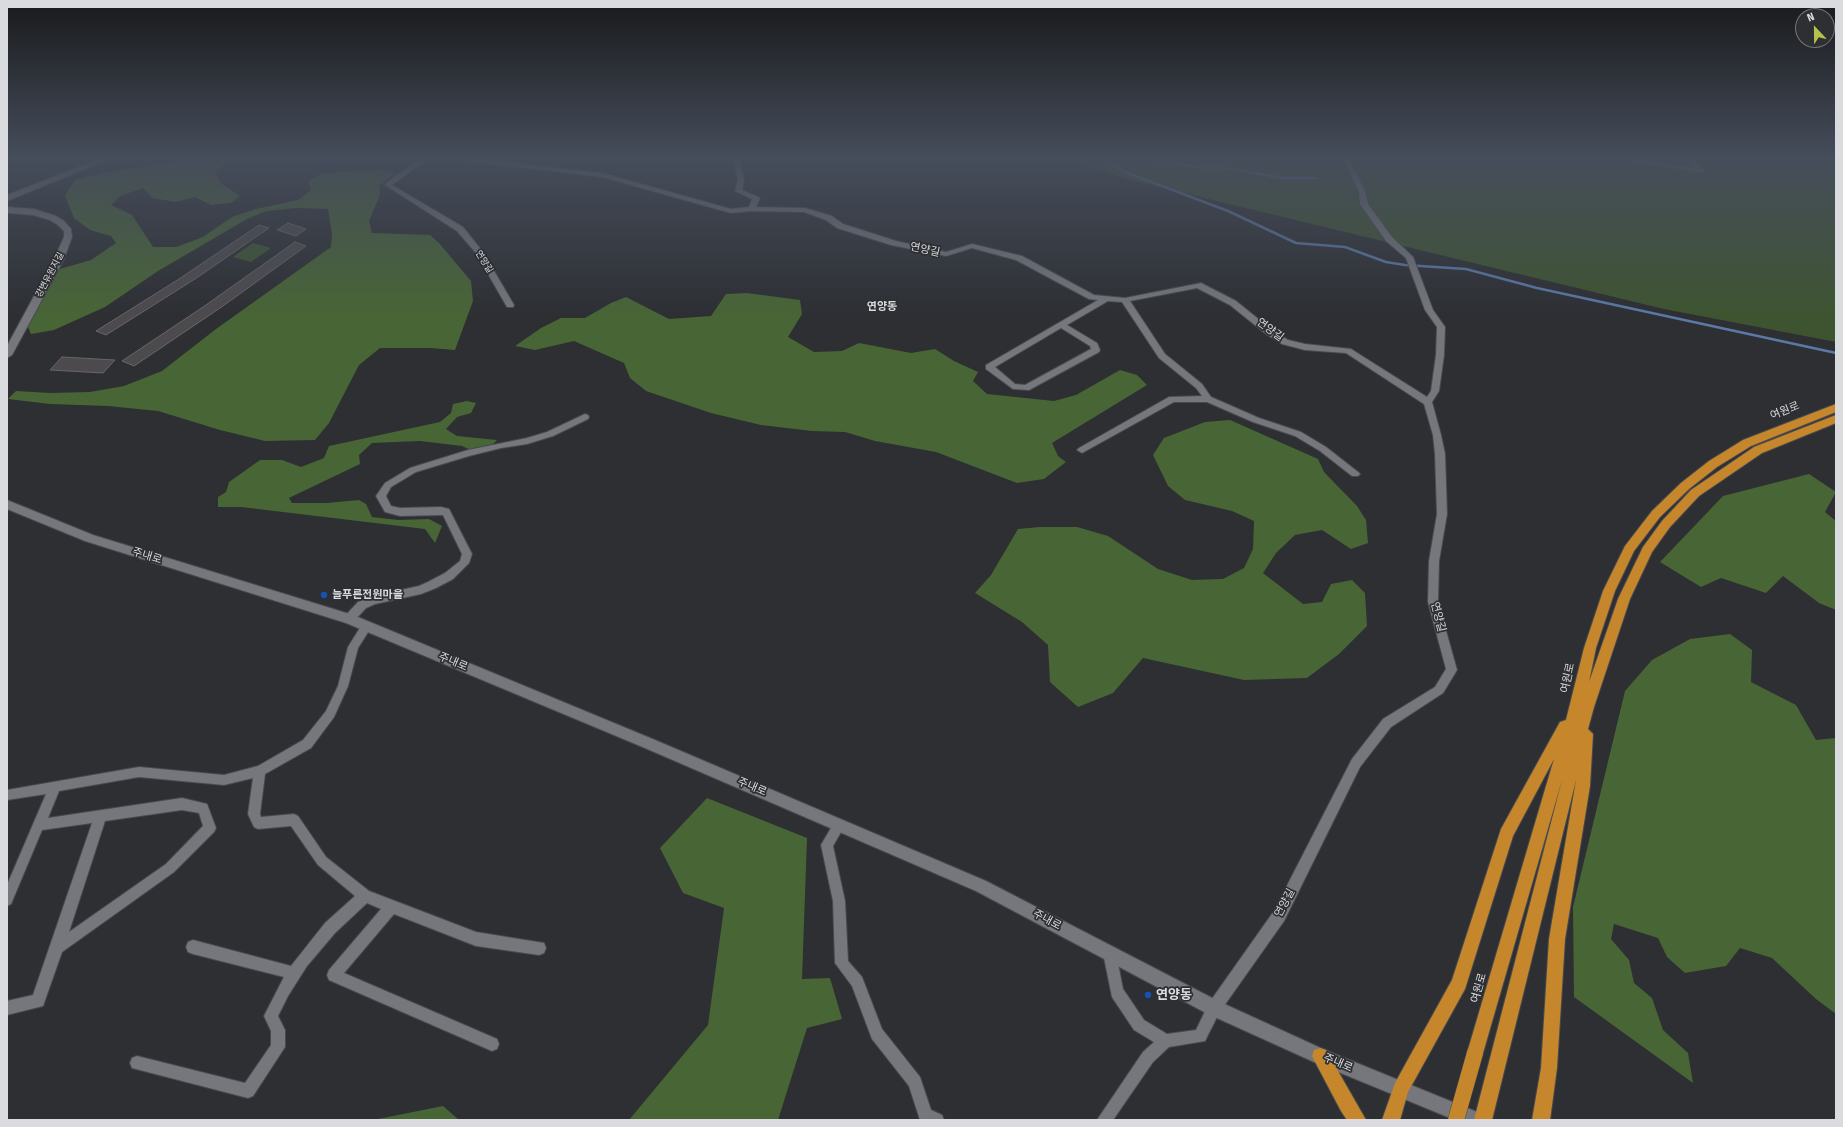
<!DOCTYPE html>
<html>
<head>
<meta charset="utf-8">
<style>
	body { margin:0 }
	#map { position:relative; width:1843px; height:1127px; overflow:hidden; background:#2d2f33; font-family:"Fira Sans Condensed",sans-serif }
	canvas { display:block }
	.frame { position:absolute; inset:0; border:8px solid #dadbde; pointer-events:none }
	.north { position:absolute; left:1795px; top:8px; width:40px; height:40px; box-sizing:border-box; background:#2d2f33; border:1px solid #727477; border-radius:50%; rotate:338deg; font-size:11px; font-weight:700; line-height:16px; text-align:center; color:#dadbde }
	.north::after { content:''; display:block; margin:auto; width:14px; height:18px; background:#b6c149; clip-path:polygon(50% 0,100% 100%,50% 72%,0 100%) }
</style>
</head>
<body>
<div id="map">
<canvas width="1843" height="1127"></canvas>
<div class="frame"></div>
<div class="north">N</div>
</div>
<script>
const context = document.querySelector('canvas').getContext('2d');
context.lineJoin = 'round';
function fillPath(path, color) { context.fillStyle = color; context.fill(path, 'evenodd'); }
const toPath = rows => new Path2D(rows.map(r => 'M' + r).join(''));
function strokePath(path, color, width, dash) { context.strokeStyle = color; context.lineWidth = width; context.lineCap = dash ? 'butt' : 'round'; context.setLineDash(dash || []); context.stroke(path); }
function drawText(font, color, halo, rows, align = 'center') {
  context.font = font + ' "Fira Sans Condensed","Noto Sans KR",sans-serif'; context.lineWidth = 3.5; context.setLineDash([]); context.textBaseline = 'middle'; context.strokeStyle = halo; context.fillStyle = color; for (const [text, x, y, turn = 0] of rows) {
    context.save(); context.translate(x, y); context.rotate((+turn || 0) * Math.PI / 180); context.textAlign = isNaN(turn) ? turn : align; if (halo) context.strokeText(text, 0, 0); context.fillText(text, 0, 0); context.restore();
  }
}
const green = toPath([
	[1064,159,1836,159,1836,342,1664,309,1130,180],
	[253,243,271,248,251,262,233,257]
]);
const forest = toPath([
	[178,159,235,159,215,171,220,183,240,196,231,203,211,205,195,197,175,202,153,198,143,188,120,196,111,205,132,215,153,247,176,247,203,237,232,217,256,209,298,200,311,190,308,181,323,173,382,170,395,173,379,186,380,195,369,221,372,233,430,235,439,243,471,281,473,301,455,350,430,348,380,348,359,365,329,423,315,440,265,441,220,430,158,411,108,406,50,404,8,399,16,391,50,393,90,392,124,386,162,371,216,329,331,247,332,234,328,209,296,208,266,211,247,219,158,271,105,307,54,330,31,334,27,325,56,270,91,260,116,243,111,236,90,230,74,218,65,195,75,180,104,173,171,162],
	[747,293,800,300,802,314,788,337,814,352,842,351,859,343,911,353,935,349,954,361,978,372,973,381,987,394,1054,401,1076,395,1120,370,1137,375,1147,385,1052,443,1058,456,1066,462,1044,479,1017,483,936,452,875,441,845,432,812,431,761,425,711,413,646,391,630,378,624,363,574,341,535,350,515,346,541,328,561,318,585,318,611,303,626,297,669,319,711,316,726,294],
	[467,401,476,403,471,413,457,417,446,429,457,436,497,440,492,445,471,450,462,446,420,441,372,443,359,455,360,464,289,498,292,503,327,503,359,500,366,504,372,517,398,520,429,519,442,526,435,543,425,529,241,507,218,507,218,497,226,492,229,482,260,460,282,460,301,467,324,458,329,446,440,422,451,413,453,404],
	[1230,420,1318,459,1324,472,1357,506,1366,520,1368,543,1351,549,1322,530,1295,535,1276,553,1263,573,1303,604,1322,602,1331,584,1352,580,1365,593,1367,626,1339,654,1307,678,1244,680,1143,658,1113,693,1078,707,1050,682,1048,645,1022,622,975,593,991,575,1018,529,1040,527,1077,527,1108,536,1158,569,1192,580,1223,579,1244,568,1253,549,1254,521,1232,511,1185,500,1168,486,1153,455,1164,438,1205,422],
	[1809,474,1836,492,1825,512,1836,521,1836,610,1819,603,1783,576,1766,593,1721,578,1701,587,1660,562,1723,496],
	[1730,634,1752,650,1751,682,1796,705,1816,740,1836,738,1836,1014,1816,999,1772,958,1740,948,1726,966,1685,973,1667,957,1658,938,1614,924,1611,939,1629,960,1634,983,1652,998,1663,1030,1688,1053,1693,1083,1574,997,1573,907,1625,691,1652,660,1690,639],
	[707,798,807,838,802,979,830,978,842,1019,807,1028,778,1120,629,1120,708,1025,724,908,683,893,660,848],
	[443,1106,459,1120,377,1120,378,1119]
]);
const stream = toPath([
	[1104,159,1125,172,1228,211,1296,243,1345,247,1386,262,1405,265,1466,269,1537,288,1836,353],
	[1105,159,1152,160,1202,168,1226,168,1283,178,1316,178]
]);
const building = toPath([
	[288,223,306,229,296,236,277,230,288,223],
	[259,225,269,228,195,279,106,335,96,331,179,279,259,225],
	[295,242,306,246,223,306,134,366,122,361,203,307,295,242],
	[62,357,115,360,103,373,50,370,62,357]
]);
const street = toPath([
	[420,159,427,159,392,185,463,227,483,252,514,305,513,307,507,307,476,253,457,231,385,185,391,179,420,159],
	[461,159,481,159,602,173,731,209,749,207,752,199,735,191,738,180,734,162,724,159,737,159,740,161,744,180,742,190,758,197,760,198,756,207,805,208,832,216,843,224,896,241,946,252,972,244,1022,256,1094,295,1125,298,1201,283,1236,301,1272,330,1288,340,1305,344,1351,349,1427,397,1431,391,1436,355,1437,327,1425,310,1406,258,1386,241,1360,204,1359,191,1343,159,1349,159,1365,191,1368,204,1392,237,1413,257,1433,310,1445,327,1444,355,1439,391,1432,402,1441,435,1445,454,1447,514,1439,561,1438,602,1457,670,1443,693,1391,727,1360,767,1284,921,1219,1013,1205,1041,1169,1047,1153,1062,1113,1120,1097,1120,1143,1052,1154,1042,1134,1030,1112,997,1103,953,1105,948,1110,946,1115,948,1123,989,1144,1020,1167,1034,1196,1030,1209,1003,1274,911,1352,759,1383,719,1435,687,1446,669,1428,602,1429,561,1437,514,1435,454,1433,435,1424,404,1346,353,1305,350,1282,344,1266,334,1230,305,1197,288,1130,301,1165,354,1202,384,1211,397,1259,418,1301,432,1326,447,1358,472,1360,474,1358,476,1352,476,1320,451,1295,436,1253,422,1207,402,1174,402,1082,453,1077,450,1079,448,1169,397,1202,396,1196,388,1159,358,1122,302,1108,301,1067,325,1097,343,1100,350,1099,352,1029,390,1013,389,986,369,986,365,1098,300,1089,299,1016,260,972,248,946,256,891,245,837,228,826,220,804,212,752,211,731,213,602,177,464,161,461,159],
	[1061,328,1090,346,1091,349,1025,385,1015,384,995,367,1061,328],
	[1625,159,1640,159,1694,168,1685,159,1692,159,1705,171,1702,173,1628,161,1625,159],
	[585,414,588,415,589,417,588,419,553,436,527,444,501,448,469,456,416,472,391,487,386,496,391,506,400,508,441,507,449,509,472,554,469,563,453,579,436,588,421,594,375,604,366,608,353,622,345,622,344,619,345,616,358,602,373,596,419,586,428,582,445,573,460,561,462,554,443,515,400,516,385,512,376,496,385,483,410,468,468,450,527,438,547,432,585,414],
	[367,622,371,623,372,626,358,648,348,686,334,717,311,748,265,774,260,814,261,817,294,814,298,816,326,857,369,891,476,932,544,943,546,948,544,953,539,955,476,946,394,914,344,973,497,1039,499,1044,497,1049,492,1051,329,980,327,975,329,970,381,909,367,903,335,933,307,966,288,996,278,1016,285,1030,285,1047,253,1096,248,1098,132,1068,130,1063,132,1058,137,1056,245,1083,271,1045,271,1031,264,1016,284,977,193,954,188,952,186,947,188,942,193,940,291,966,325,923,355,896,318,865,291,826,258,829,254,827,248,814,253,778,224,785,139,777,59,791,48,818,182,798,207,804,216,828,214,832,174,872,62,952,43,1006,7,1015,7,1001,33,995,92,823,42,830,11,904,7,906,7,885,46,794,7,800,7,790,139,767,224,775,258,766,303,740,326,711,338,686,348,647,363,623,367,622],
	[182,810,199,813,203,826,166,864,69,932,105,821,182,810],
	[839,819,843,821,845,825,833,846,845,901,848,961,862,977,882,1029,920,1077,931,1110,942,1115,944,1120,920,1120,909,1086,872,1039,852,986,835,963,833,901,821,845,835,821,839,819]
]);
const secondary = toPath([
	[99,159,110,159,7,201,7,195,99,159],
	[7,207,34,209,56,216,64,221,71,229,72,237,64,259,12,355,7,358,7,346,54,259,64,237,64,231,58,225,50,220,33,215,7,213,7,207],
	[7,500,93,535,353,615,655,740,986,881,1220,1002,1325,1050,1482,1114,1485,1120,1455,1120,1314,1062,1208,1014,976,891,645,748,346,623,85,541,7,509,7,500]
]);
const highway = toPath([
	[1836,404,1836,412,1751,446,1717,467,1689,489,1660,517,1634,551,1615,591,1596,648,1589,682,1618,599,1643,547,1662,521,1691,490,1754,447,1836,415,1836,423,1762,453,1699,496,1670,527,1652,552,1630,599,1594,707,1588,729,1593,734,1590,786,1565,939,1557,1068,1550,1120,1532,1120,1541,1068,1549,939,1576,780,1492,1120,1474,1120,1562,780,1483,1053,1481,1059,1475,1061,1469,1059,1467,1053,1554,759,1513,836,1465,989,1408,1092,1400,1120,1382,1120,1395,1083,1452,980,1501,829,1560,722,1566,720,1584,648,1603,591,1625,546,1652,511,1681,483,1709,461,1743,440,1836,404],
	[1320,1048,1326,1050,1366,1120,1347,1120,1341,1111,1312,1056,1314,1050,1320,1048]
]);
const highwayBridge = toPath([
	[1456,1120,1475,1053]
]);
const markers = [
	[324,595,4,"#1a4fb4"],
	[1148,995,4,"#1a4fb4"]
];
const farStreetnames = [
	["연양길",484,262,58],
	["강변유원지길",50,275,-62]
];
const streetNames = [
	["연양길",925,250,12],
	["연양길",1270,330,36],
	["여원로",1785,411,-22],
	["주내로",147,556,17],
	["연양길",1438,617,76],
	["주내로",453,662,23],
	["여원로",1568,678,-78],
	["주내로",752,787,23],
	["연양길",1285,903,-62],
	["주내로",1047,920,28],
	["여원로",1479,988,-74],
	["주내로",1338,1063,23]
];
const farQuarternames = [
	["연양동",882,307]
];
const poiNames = [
	["늘푸른전원마을",332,595]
];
const nearPoinames = [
	["연양동",1156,995]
];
fillPath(green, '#3e5430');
fillPath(forest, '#486535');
strokePath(stream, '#5b78a6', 2.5);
fillPath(building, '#4d4a4d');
strokePath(building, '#696569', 1);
strokePath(street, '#484a4e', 2);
strokePath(secondary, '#484a4e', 2);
strokePath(highway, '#484a4e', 2);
fillPath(street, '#75777c');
fillPath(secondary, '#75777c');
fillPath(highway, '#c5862c');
strokePath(highwayBridge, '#484a4e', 17, []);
strokePath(highwayBridge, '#c5862c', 16);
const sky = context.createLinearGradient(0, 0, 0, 317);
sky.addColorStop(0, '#191a1c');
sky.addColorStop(0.5, '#464d5b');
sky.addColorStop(1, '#464d5b00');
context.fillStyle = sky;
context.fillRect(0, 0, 1843, 317);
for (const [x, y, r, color] of markers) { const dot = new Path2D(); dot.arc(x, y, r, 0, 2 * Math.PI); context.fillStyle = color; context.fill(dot); strokePath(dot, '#2d2f33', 1.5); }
drawText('9px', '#dadbde', '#2d2f33', farStreetnames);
drawText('11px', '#dadbde', '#2d2f33', streetNames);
drawText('bold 11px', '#dadbde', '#2d2f33', farQuarternames);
drawText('bold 11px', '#dadbde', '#2d2f33', poiNames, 'left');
drawText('bold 13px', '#dadbde', '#2d2f33', nearPoinames, 'left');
</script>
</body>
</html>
